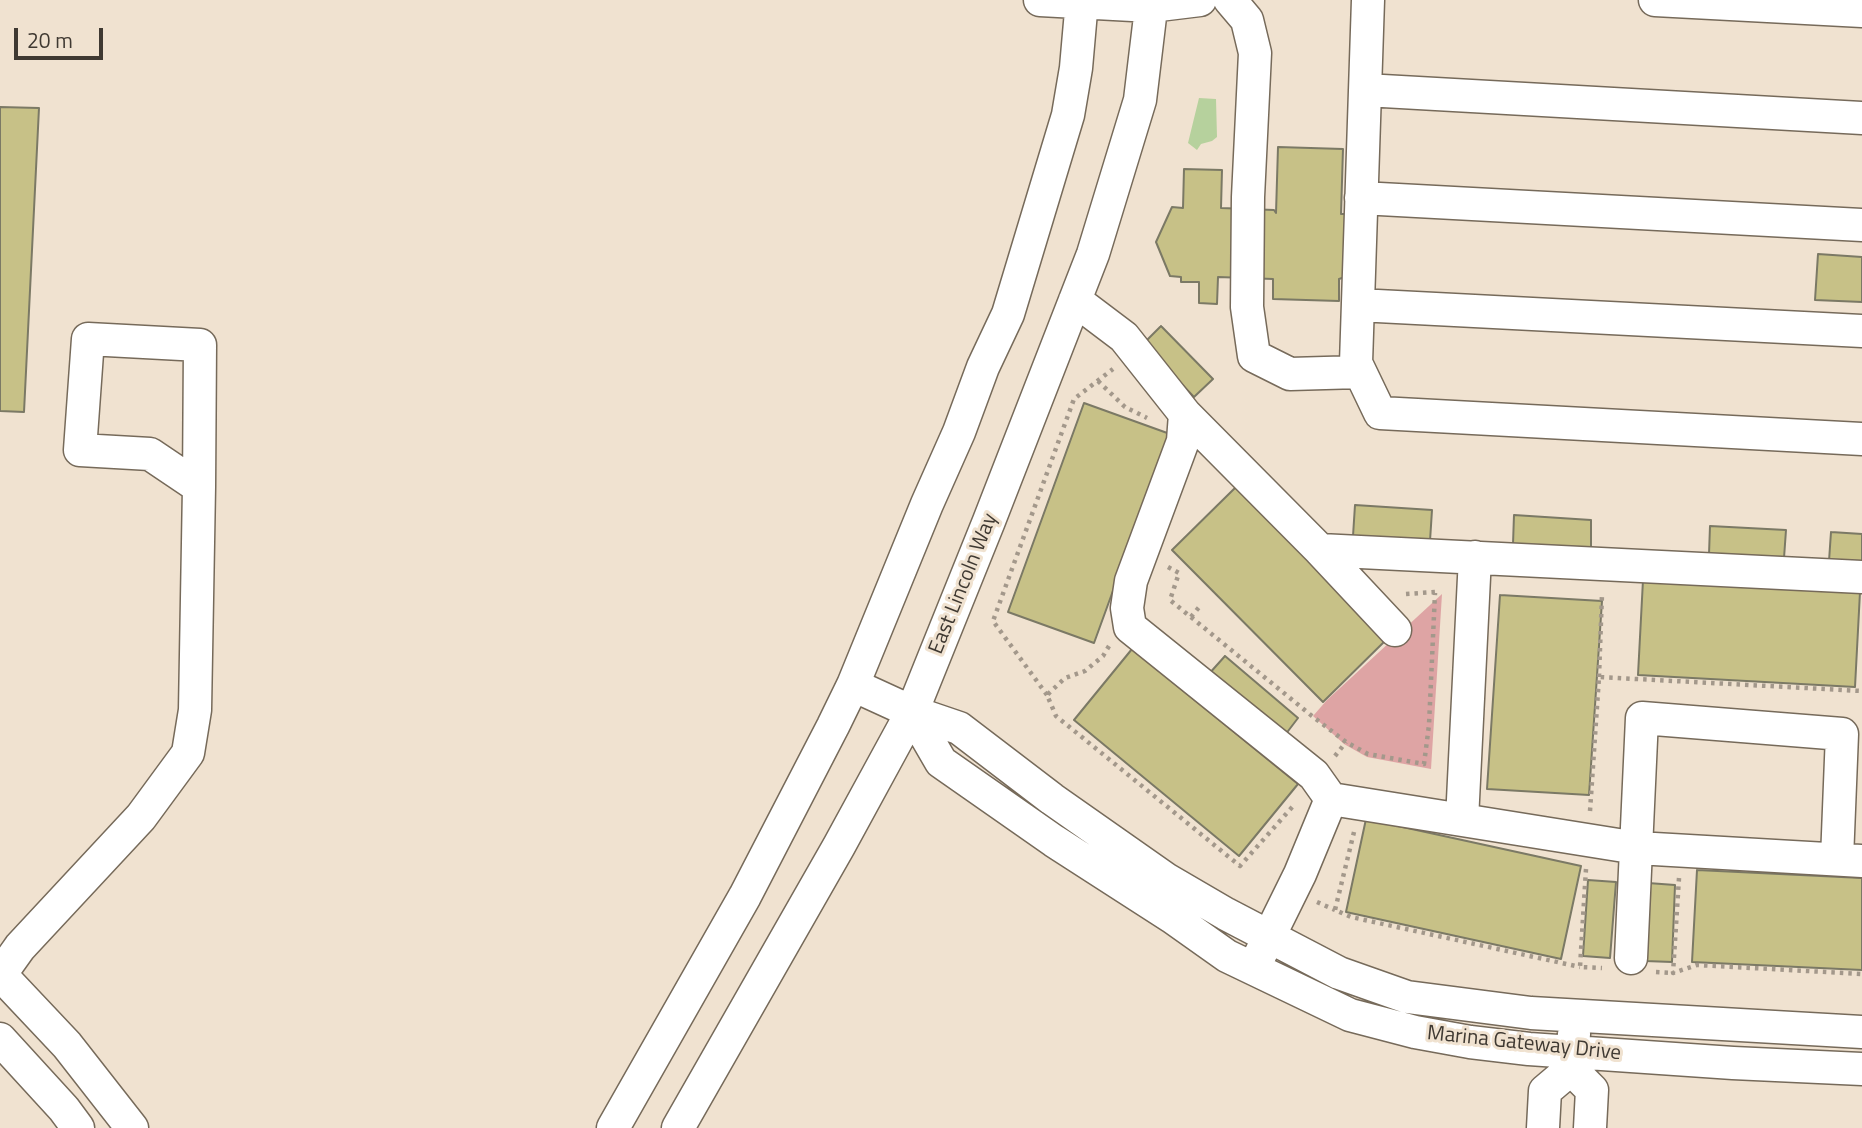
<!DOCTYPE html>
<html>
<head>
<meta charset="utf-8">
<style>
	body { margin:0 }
	#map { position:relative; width:1862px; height:1128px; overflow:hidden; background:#f0e2d0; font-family:"Titillium Web",sans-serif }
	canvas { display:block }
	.scale { position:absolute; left:14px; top:28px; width:89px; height:32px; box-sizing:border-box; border:4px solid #3f3932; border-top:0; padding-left:9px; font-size:21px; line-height:24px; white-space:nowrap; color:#3f3932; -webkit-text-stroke:5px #f0e2d0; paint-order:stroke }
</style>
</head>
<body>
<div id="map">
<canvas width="1862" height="1128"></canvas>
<div class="scale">20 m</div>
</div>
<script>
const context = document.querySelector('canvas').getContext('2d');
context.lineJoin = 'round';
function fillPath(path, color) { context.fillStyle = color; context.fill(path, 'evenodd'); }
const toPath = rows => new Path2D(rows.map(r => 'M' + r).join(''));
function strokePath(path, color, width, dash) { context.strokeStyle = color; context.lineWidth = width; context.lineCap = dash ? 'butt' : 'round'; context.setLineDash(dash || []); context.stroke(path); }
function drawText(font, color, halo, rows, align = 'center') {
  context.font = font + ' "Titillium Web",sans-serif'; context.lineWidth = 6; context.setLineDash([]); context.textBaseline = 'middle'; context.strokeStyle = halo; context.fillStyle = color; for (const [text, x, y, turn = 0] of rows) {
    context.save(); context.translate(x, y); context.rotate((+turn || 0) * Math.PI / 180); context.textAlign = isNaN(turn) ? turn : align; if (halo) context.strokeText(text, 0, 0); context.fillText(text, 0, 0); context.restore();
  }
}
const green = toPath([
	[1442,594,1431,769,1367,757,1344,744,1313,716,1327,700]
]);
const water = toPath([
	[1199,98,1216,99,1217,137,1212,141,1201,144,1197,150,1188,143]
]);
const building = toPath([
	[0,107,39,108,24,412,0,411,0,107],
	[1278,147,1343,149,1341,214,1347,214,1345,277,1339,279,1339,301,1273,299,1273,279,1218,277,1217,304,1199,303,1199,282,1181,282,1181,277,1170,276,1156,242,1172,207,1183,208,1184,169,1222,170,1221,208,1274,210,1276,213,1278,147],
	[1818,254,1862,257,1862,302,1815,300,1818,254],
	[1161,326,1213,379,1194,397,1143,344,1161,326],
	[1084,403,1170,434,1094,643,1008,612,1084,403],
	[1238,485,1389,637,1323,702,1172,550,1238,485],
	[1355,505,1432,510,1430,541,1353,536,1355,505],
	[1514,515,1591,520,1591,548,1513,544,1514,515],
	[1710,526,1786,530,1784,558,1709,554,1710,526],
	[1831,532,1862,534,1862,563,1829,561,1831,532],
	[1643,580,1860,592,1855,687,1638,675,1643,580],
	[1500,595,1602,601,1589,795,1487,789,1500,595],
	[1132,649,1298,784,1239,856,1074,720,1132,649],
	[1225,656,1298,718,1282,739,1208,675,1225,656],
	[1366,819,1581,866,1561,959,1346,912,1366,819],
	[1697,870,1862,878,1862,970,1692,962,1697,870],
	[1588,880,1616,882,1610,958,1583,956,1588,880],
	[1648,883,1675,885,1672,962,1645,961,1648,883]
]);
const path = toPath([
	[1098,381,1125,407,1147,418],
	[1168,567,1179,573,1170,600,1312,716,1346,742,1368,754,1424,764,1429,725,1435,593],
	[1406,594,1435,592],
	[1191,617,1200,606],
	[1109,646,1103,656,1085,671,1065,678,1047,695,1056,716,1240,866,1294,805],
	[1599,677,1602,594],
	[1047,695,993,621,1074,399,1113,369],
	[1335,756,1346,742],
	[1590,811,1599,677,1862,691],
	[1354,832,1335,910,1351,917,1580,967],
	[1586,869,1580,967,1602,968],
	[1679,878,1673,973,1697,965,1862,974],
	[1317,902,1335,910],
	[1656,972,1673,973]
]);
const minor = toPath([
	[1040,0,1151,6,1200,0],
	[1230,0,1247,20,1255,53,1248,197,1247,307,1254,356,1290,374,1360,372],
	[1368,0,1356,363,1380,413,1862,439],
	[1655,0,1862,11],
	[1365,90,1862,118],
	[1361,198,1862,225],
	[1075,300,1124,337,1185,414,1183,441,1131,581,1127,608,1130,627,1314,775,1331,799,1300,874,1260,955],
	[1358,305,1862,331],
	[1185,414,1320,550,1395,630],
	[1320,550,1862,577],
	[853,685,912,712,959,728,1052,799,1166,879,1226,914,1339,973,1407,997,1531,1013,1862,1032],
	[912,712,941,762,1054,841,1172,917,1227,956,1350,1015,1415,1032,1470,1042,1529,1049,1733,1063,1862,1069],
	[1331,799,1637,848,1862,861],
	[1462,820,1475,557],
	[1631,958,1642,718,1842,734,1837,859],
	[0,974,67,1045,132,1128],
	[0,975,20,947,141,817,188,753,195,710,199,487,200,345,88,339,80,450,150,454,199,487],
	[0,1039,64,1109,78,1128],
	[1571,1069,1592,1090,1590,1128],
	[613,1128,745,896,833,726,853,685,927,504,959,432,983,367,1008,314,1068,115,1076,68,1082,0],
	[678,1128,839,846,912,712,989,521,1093,254,1140,100,1152,0],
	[1543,1128,1545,1091,1571,1069,1574,1034]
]);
const streetNames = [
	["East Lincoln Way",964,584,-68],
	["Marina Gateway Drive",1524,1044,6]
];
fillPath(green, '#dea4a4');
fillPath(water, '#b6d19d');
fillPath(building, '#c7c187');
strokePath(building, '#7b7965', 2);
strokePath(minor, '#766a5a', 35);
strokePath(path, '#a3988b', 4.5, [3.5, 5]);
strokePath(minor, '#fff', 32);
drawText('21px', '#3f3932', '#f0e2d0', streetNames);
</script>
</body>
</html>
